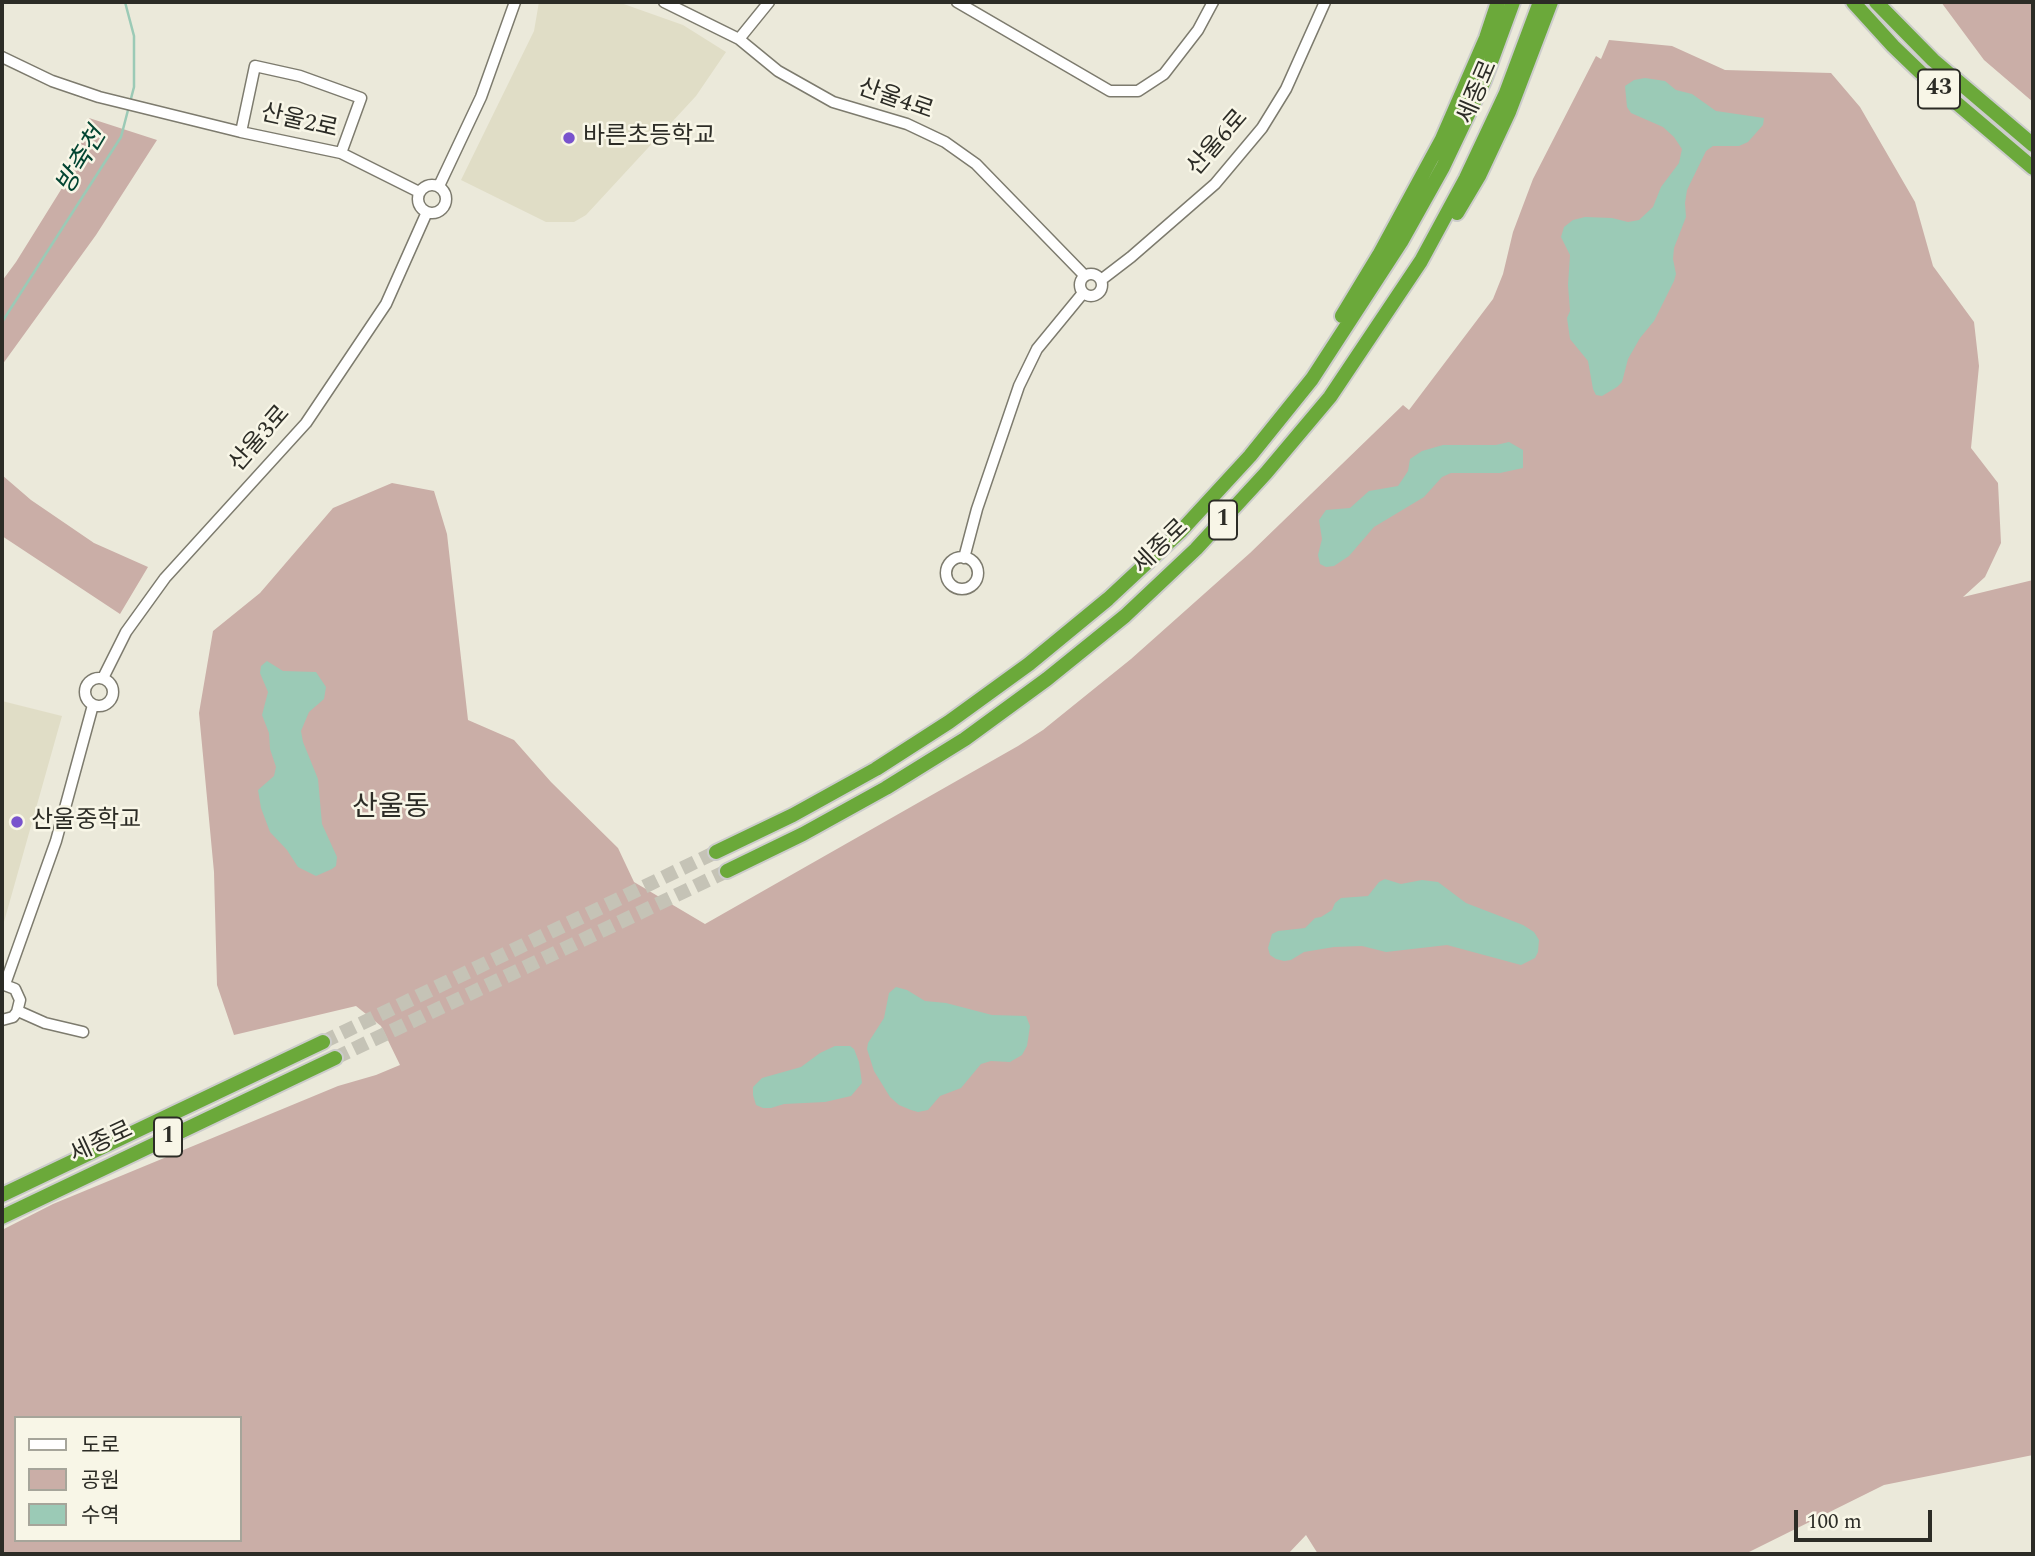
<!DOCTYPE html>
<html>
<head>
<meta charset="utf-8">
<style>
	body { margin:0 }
	#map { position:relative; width:2035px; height:1556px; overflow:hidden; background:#ebe9da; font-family:Spectral,"Noto Sans KR",serif }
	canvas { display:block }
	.frame { position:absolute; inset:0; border:4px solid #2c2c26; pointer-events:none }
	.legend { position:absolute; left:14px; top:1416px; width:228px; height:126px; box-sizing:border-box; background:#f8f6e7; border:2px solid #a6a59a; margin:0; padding:9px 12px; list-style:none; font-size:21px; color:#2c2c26 }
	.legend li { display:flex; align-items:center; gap:14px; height:35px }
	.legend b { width:35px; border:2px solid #a6a59a }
	.scale { position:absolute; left:1794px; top:1510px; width:138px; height:32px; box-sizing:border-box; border:4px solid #2c2c26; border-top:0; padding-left:9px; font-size:21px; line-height:24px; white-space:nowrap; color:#2c2c26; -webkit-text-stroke:5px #f8f6e7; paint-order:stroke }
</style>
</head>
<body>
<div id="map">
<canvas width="2035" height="1556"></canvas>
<div class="frame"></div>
<ul class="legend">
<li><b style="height:9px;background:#fff"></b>도로</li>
<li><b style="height:19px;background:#caaea7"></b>공원</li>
<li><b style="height:19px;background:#9bcab6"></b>수역</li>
</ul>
<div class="scale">100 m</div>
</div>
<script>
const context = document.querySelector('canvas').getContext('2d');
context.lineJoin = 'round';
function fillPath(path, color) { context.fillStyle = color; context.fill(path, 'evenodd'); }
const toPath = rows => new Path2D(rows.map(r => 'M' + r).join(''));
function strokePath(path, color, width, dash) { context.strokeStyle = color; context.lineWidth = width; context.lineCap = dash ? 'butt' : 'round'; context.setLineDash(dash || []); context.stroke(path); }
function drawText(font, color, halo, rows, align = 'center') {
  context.font = font + ' Spectral,"Noto Sans KR",serif'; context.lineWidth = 5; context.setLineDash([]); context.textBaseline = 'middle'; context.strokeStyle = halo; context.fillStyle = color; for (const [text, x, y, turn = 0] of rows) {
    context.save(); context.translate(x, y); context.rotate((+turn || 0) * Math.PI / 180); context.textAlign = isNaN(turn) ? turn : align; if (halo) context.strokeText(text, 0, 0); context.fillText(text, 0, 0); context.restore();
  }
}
const built = toPath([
	[539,2,618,2,683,25,726,52,696,96,586,215,574,222,546,222,461,180,534,31],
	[2,701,62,716,2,929]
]);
const green = toPath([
	[1941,2,2033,2,2033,102,1984,60],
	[1609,40,1672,46,1725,70,1831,73,1860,107,1915,202,1933,266,1974,322,1979,366,1971,448,1998,483,2001,543,1985,577,1963,597,2033,580,2033,1455,1884,1485,1745,1554,1318,1554,1306,1535,1288,1554,2,1554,2,1230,53,1204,338,1086,376,1075,400,1065,381,1026,356,1006,234,1035,217,985,214,872,199,713,213,631,260,593,333,508,392,483,434,491,447,534,468,720,514,740,551,782,618,848,634,882,705,924,1018,746,1043,730,1131,659,1250,553,1403,405,1409,410,1493,299,1503,274,1513,232,1533,179,1596,56,1601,59],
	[16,1418,240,1418,240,1540,16,1540],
	[89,118,157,140,96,235,2,365,2,281,16,262,72,172],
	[2,475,31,500,94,543,148,567,120,614,2,536]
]);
const water = toPath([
	[1645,78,1665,81,1676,90,1692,94,1716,111,1764,118,1763,125,1748,142,1739,146,1713,146,1706,151,1687,190,1685,203,1686,217,1674,248,1673,259,1676,274,1674,281,1654,321,1640,338,1628,359,1622,382,1617,387,1602,396,1596,395,1593,389,1588,361,1570,339,1567,318,1570,311,1568,285,1570,255,1561,237,1564,227,1573,220,1585,217,1612,218,1628,222,1639,220,1653,207,1661,187,1679,163,1682,149,1674,137,1663,127,1631,113,1627,107,1625,86,1634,80],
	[1509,442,1523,450,1523,468,1500,473,1451,473,1442,477,1424,497,1374,527,1349,556,1334,566,1326,567,1320,564,1318,555,1322,539,1319,520,1326,510,1350,508,1369,491,1398,486,1408,471,1410,459,1422,451,1443,445,1496,445],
	[267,661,283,671,316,672,326,687,324,699,309,712,301,731,303,742,318,779,322,824,337,857,336,866,332,869,316,876,298,867,287,850,270,832,261,808,258,790,274,776,276,767,270,749,269,733,262,715,268,692,260,673,261,666],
	[1385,879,1401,884,1422,880,1438,882,1466,903,1523,925,1534,932,1539,940,1538,952,1535,958,1521,965,1447,945,1386,952,1362,946,1334,947,1304,952,1291,960,1284,961,1276,959,1270,955,1268,948,1272,934,1278,931,1305,928,1315,918,1321,917,1332,910,1335,903,1341,898,1368,896,1379,882],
	[896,987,907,990,925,1001,946,1003,992,1015,1026,1016,1030,1026,1027,1046,1022,1055,1010,1062,991,1061,981,1064,961,1088,940,1096,928,1110,918,1112,911,1110,899,1105,890,1097,874,1071,867,1049,868,1043,884,1018,889,993],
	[835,1046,850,1046,854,1049,859,1062,862,1083,851,1096,825,1102,784,1104,771,1108,763,1108,756,1105,753,1095,753,1087,762,1078,801,1067,820,1053]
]);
const stream = toPath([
	[2,322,121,137,134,87,134,36,125,2]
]);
const highwayTunnel = toPath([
	[323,1042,716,852],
	[335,1058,727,871]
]);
const minor = toPath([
	[664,2,739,39,778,71,833,102,907,124,945,142,976,164,1085,276],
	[957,2,1110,91,1138,91,1164,74,1198,30,1213,2],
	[739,39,769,2],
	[2,57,52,81,99,97,241,132,341,153,419,192],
	[241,132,255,66,300,76,361,98,341,153],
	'418 199a14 14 0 1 1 28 0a14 14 0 1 1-28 0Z',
	[439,186,481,97,515,2],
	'1080 285a11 11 0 1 1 22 0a11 11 0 1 1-22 0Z',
	[1101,280,1131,257,1215,184,1262,128,1286,89,1325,2],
	'946 573a16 16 0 1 1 32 0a16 16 0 1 1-32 0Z',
	[964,558,977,509,1019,386,1037,349,1083,293],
	'85 692a14 14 0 1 1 28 0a14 14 0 1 1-28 0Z',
	[103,678,126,632,165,578,306,423,386,304,427,212],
	[2,984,15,989,20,1000,17,1012,13,1017,2,1020],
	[5,984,56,841,93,705],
	[18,1011,45,1023,83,1032]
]);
const highway = toPath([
	[1853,2,1893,46,1920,72,2033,168],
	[1876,2,1933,60,2033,145],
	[1457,213,1479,176,1509,112,1551,2],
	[1342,316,1379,255,1442,139,1486,38,1498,2],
	[716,852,793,815,876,769,949,722,1029,664,1108,599,1180,532,1250,456,1312,379,1401,242,1443,167,1484,81,1513,2],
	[727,871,803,834,886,788,965,739,1047,679,1125,616,1196,549,1266,473,1330,397,1421,261,1466,178,1506,93,1540,2],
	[2,1195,323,1042],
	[2,1217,335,1058]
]);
const markers = [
	[569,138,7,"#7953cd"],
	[17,822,7,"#7953cd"]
];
const shields = [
	[1939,89,42],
	[1223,520,28],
	[168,1137,28]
];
const shieldNames = [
	["43",1939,89],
	["1",1223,520],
	["1",168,1137]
];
const streetNames = [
	["세종로",1479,93,-67],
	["산울4로",895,101,19],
	["산울2로",299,123,13],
	["산울6로",1219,144,-49],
	["산울3로",261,440,-49],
	["세종로",1162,548,-44],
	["세종로",102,1144,-25]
];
const poiNames = [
	["바른초등학교",583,138],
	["산울중학교",31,822]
];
const waterNames = [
	["방축천",83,162,-59]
];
const quarterNames = [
	["산울동",391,810]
];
fillPath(built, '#e0ddc6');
fillPath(green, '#caaea7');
fillPath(water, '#9bcab6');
strokePath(stream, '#9bcab6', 2.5);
strokePath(highwayTunnel, '#c5c3b6', 14, [14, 7]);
strokePath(minor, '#7d7b6e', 13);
strokePath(highway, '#cccccb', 18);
strokePath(minor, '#fff', 10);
strokePath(highway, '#6ba93a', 14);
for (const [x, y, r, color] of markers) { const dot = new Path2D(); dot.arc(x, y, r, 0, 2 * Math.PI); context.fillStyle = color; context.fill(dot); strokePath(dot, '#f8f6e7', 2.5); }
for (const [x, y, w] of shields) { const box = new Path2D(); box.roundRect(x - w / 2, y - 19.5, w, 39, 5); context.fillStyle = '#f8f6e7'; context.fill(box); strokePath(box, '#2c2c26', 2); }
drawText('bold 23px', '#2c2c26', null, shieldNames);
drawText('24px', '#2c2c26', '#f8f6e7', streetNames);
drawText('24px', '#2c2c26', '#f8f6e7', poiNames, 'left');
drawText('italic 26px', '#014431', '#f8f6e7', waterNames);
drawText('28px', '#2c2c26', '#f8f6e7', quarterNames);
</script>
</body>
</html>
